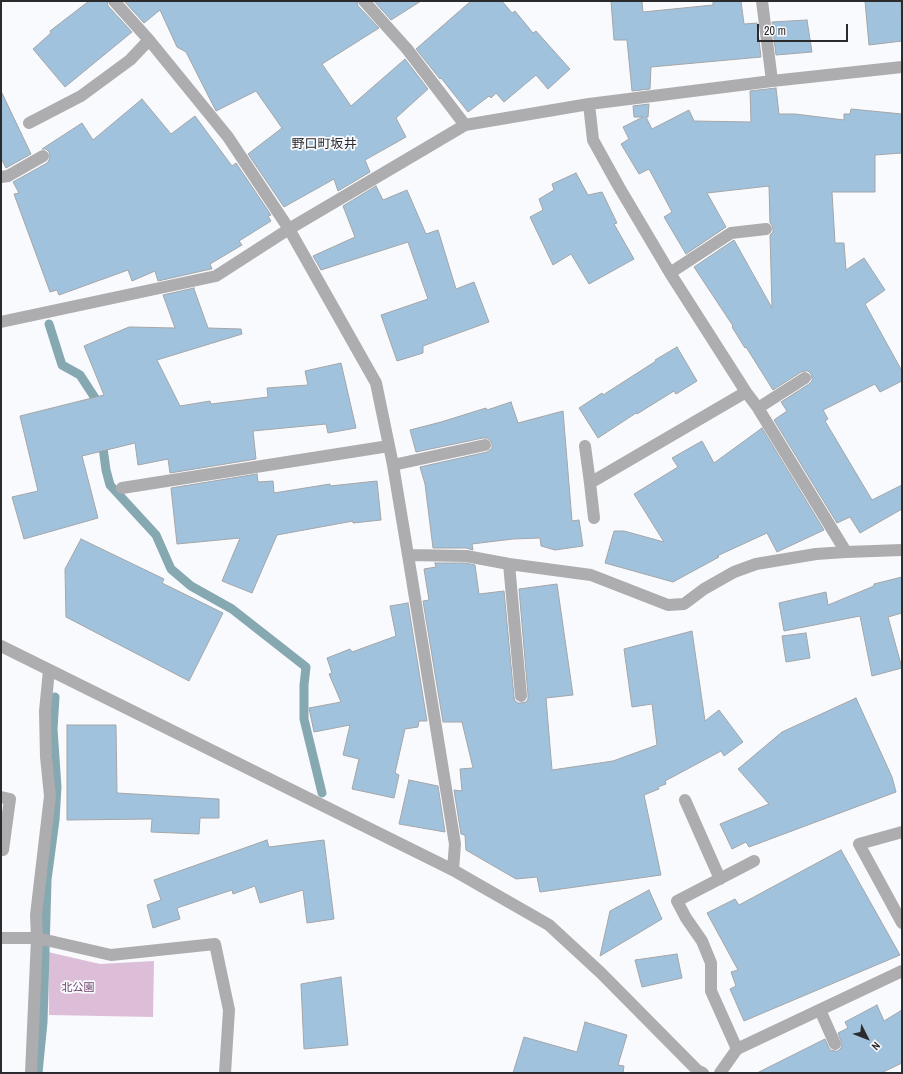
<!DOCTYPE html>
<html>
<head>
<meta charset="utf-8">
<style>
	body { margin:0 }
	#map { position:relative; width:903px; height:1074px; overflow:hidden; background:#f9fafe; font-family:"Archivo Narrow",sans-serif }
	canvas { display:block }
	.frame { position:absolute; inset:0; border:2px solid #2b2b2d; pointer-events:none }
	.north { position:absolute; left:847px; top:1018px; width:40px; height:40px; -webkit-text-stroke:3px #f9fafe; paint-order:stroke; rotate:132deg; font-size:11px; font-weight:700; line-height:16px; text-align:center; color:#2b2b2d }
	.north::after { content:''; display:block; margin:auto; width:14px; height:18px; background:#2b2b2d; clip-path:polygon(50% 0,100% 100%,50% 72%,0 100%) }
	.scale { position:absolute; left:757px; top:24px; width:91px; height:18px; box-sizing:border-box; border:2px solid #2b2b2d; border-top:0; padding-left:5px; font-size:12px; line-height:14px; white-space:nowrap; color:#2b2b2d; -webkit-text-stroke:3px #f9fafe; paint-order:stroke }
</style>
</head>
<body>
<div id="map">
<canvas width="903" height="1074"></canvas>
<div class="frame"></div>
<div class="north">N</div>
<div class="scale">20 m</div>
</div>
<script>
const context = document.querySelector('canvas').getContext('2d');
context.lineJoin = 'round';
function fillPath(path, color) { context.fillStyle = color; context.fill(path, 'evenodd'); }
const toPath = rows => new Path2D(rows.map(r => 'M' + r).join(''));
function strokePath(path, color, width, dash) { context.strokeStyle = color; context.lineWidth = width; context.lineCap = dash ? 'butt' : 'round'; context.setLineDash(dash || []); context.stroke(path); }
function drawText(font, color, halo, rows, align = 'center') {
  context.font = font + ' "Archivo Narrow","Noto Sans JP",sans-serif'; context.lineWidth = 3.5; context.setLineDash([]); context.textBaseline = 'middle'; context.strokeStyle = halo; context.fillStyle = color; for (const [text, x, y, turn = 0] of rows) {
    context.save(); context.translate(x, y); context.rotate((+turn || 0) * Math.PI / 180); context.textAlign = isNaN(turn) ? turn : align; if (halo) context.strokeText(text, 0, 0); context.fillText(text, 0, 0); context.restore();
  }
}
const green = toPath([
	[48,952,100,964,154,961,153,1017,49,1015]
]);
const stream = toPath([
	[49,324,62,365,80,375,97,401,98,407],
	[102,440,106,470,110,485,156,535,171,569,191,586,232,609,306,667,304,685,304,719,322,793],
	[38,1073,43,1022,47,880,55,820,57,787,53,729,55,697]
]);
const building = toPath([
	[89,1,107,1,108,6,132,32,65,87,33,49,51,33,50,31,89,1],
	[124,1,357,1,358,6,379,28,322,64,351,106,405,59,428,89,396,118,406,137,365,160,370,172,338,191,334,179,284,207,248,154,282,128,256,91,216,111,186,52,177,47,160,10,144,23,124,1],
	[374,1,421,1,391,20,374,1],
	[471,1,502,1,512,13,515,11,533,33,536,31,570,69,548,89,536,75,504,102,496,93,491,98,489,96,468,112,441,78,440,79,416,49,471,1],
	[611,1,642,1,643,12,713,5,713,1,741,1,744,24,757,23,761,57,651,67,650,89,632,91,627,40,614,40,611,1],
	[865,1,901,1,902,41,869,45,865,1],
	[807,20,812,52,776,55,772,22,807,20],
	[776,88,779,114,795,114,844,120,844,114,850,114,851,109,902,114,902,153,875,155,875,192,832,192,835,243,844,243,846,270,864,258,885,290,865,304,902,371,902,381,880,392,875,384,823,410,828,419,825,421,872,500,902,485,902,509,860,533,850,517,837,523,774,420,787,411,781,402,809,384,812,381,812,378,811,374,808,371,805,371,801,372,773,390,746,347,745,348,732,327,733,326,694,267,734,240,772,308,770,235,773,232,773,229,772,225,770,223,769,186,707,193,726,227,686,254,664,217,672,212,649,169,639,174,621,144,629,139,623,127,643,117,634,117,633,106,649,104,648,117,646,117,652,129,689,110,694,121,751,122,750,91,776,88],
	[1,91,31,154,6,168,1,158,1,91],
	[142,99,171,134,195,116,232,166,236,163,271,215,268,216,271,221,239,241,242,245,210,264,212,269,211,269,158,281,155,271,132,281,128,270,59,295,57,290,50,292,14,194,19,193,13,182,47,163,49,160,50,156,49,152,46,149,42,149,82,123,93,140,142,99],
	[576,173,588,195,602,192,617,223,614,224,634,259,589,284,571,254,553,265,530,217,543,210,539,199,554,190,552,184,576,173],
	[376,186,383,200,407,190,426,234,438,230,456,289,474,282,489,322,423,346,423,353,397,361,381,315,428,299,408,242,321,270,313,256,355,237,343,206,376,186],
	[194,288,194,289,208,328,241,329,242,334,157,360,180,406,210,401,211,404,268,397,267,388,308,385,305,371,341,363,356,428,328,433,326,424,253,431,256,459,170,473,168,459,138,465,135,443,82,456,98,518,24,539,12,497,38,491,20,416,104,395,84,346,129,327,175,328,163,295,194,288],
	[677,347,697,381,676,394,674,391,637,414,636,413,598,438,579,408,602,393,603,395,656,361,655,360,677,347],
	[511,402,518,423,563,411,572,521,579,520,583,546,555,550,541,546,540,538,513,539,472,544,473,550,466,548,433,548,425,484,420,467,487,452,490,450,492,448,492,444,490,440,487,438,483,438,416,452,410,430,441,422,486,408,487,410,511,402],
	[762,428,824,530,777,552,767,533,717,556,719,557,673,582,605,563,614,531,624,531,664,542,634,494,678,467,672,458,702,441,714,463,762,428],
	[257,474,258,482,273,481,274,493,330,484,330,486,377,481,381,520,353,523,353,521,277,535,252,593,222,581,240,538,177,544,171,488,257,474],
	[81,539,164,579,162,583,223,613,189,681,66,617,65,569,81,539],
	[435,563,465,563,475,565,479,594,504,591,514,697,515,701,518,703,521,703,526,702,528,699,528,695,519,589,557,584,573,695,546,698,552,770,613,761,657,745,652,704,632,707,624,649,692,631,705,721,719,710,743,742,724,756,721,751,665,781,666,784,658,787,659,789,644,795,661,875,540,892,537,877,516,879,466,850,465,835,461,834,454,790,462,791,460,769,473,768,462,722,443,722,423,601,429,600,424,569,436,567,435,563],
	[902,577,902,613,888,617,902,668,872,676,860,616,784,631,779,603,826,592,828,605,874,586,874,584,902,577],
	[408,603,427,721,419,721,418,727,405,729,395,773,399,775,394,798,352,789,359,759,343,755,350,725,314,732,309,708,341,702,329,674,332,673,327,658,350,649,352,652,396,636,390,606,408,603],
	[806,633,810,658,786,662,782,636,806,633],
	[856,698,892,777,896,792,749,847,746,842,732,849,720,824,769,804,738,769,782,732,856,698],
	[67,725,116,725,117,793,219,799,219,818,200,818,199,834,151,832,152,819,67,820,67,725],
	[409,780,438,786,445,832,399,824,409,780],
	[267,840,269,847,324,840,334,919,307,923,303,890,260,903,255,886,233,894,232,890,177,908,180,919,153,928,147,905,161,900,154,880,267,840],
	[841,850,900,955,744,1021,730,989,736,986,731,972,738,970,707,913,735,899,739,905,841,850],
	[649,890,662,919,600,956,610,911,649,890],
	[677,954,682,978,642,987,635,960,677,954],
	[341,977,348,1045,304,1049,301,984,341,977],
	[877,1005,884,1021,902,1010,902,1063,881,1073,757,1073,825,1039,830,1050,835,1051,838,1051,841,1048,842,1044,838,1033,848,1028,845,1022,877,1005],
	[585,1022,627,1035,618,1065,624,1066,623,1073,513,1073,524,1037,577,1052,585,1022]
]);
const lane = toPath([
	[364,1,407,49],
	[1,797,10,799,3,850]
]);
const street = toPath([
	[114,1,149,40,228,137,289,229,376,383,393,465,408,555,455,844,453,870],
	[762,1,772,81],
	[407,49,465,125],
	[589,104,593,140,619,187,670,273,746,392,758,408,846,552,902,550],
	[29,123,81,96,130,60,149,40],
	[1,177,8,176,43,156],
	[670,273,731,233,766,229],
	[1,322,216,276,289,229,465,125,589,104,772,81,902,67],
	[758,408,805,378],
	[585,446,590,483],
	[393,465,485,445],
	[122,488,389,446],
	[594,518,590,483,746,392],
	[408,555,466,556,509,564,591,575,668,605,684,604,704,589,734,572,756,564,816,554,846,552],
	[509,564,521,696],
	[1,646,453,870,549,925,601,973,697,1070,703,1073],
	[685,800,720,879],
	[902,832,859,844,902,923],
	[1,938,37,938,111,955,215,944,229,1010,225,1073],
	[820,1010,835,1044],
	[737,1049,711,991,711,963,702,941,686,918,677,901,754,861],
	[31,1073,37,938,36,915,50,796,46,757,45,711,49,670],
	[720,1073,737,1049,902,971]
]);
const parkNames = [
	["北公園",78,988]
];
const quarterNames = [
	["野口町坂井",324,145]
];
fillPath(green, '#ddbed8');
strokePath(stream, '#86a8b1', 9);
fillPath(building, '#a1c2dd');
strokePath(building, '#a3a6a8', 1);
strokePath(lane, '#adacae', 12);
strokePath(street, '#adacae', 12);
drawText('11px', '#70446b', '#f9fafe', parkNames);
drawText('13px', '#2b2b2d', '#f9fafe', quarterNames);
</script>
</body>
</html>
